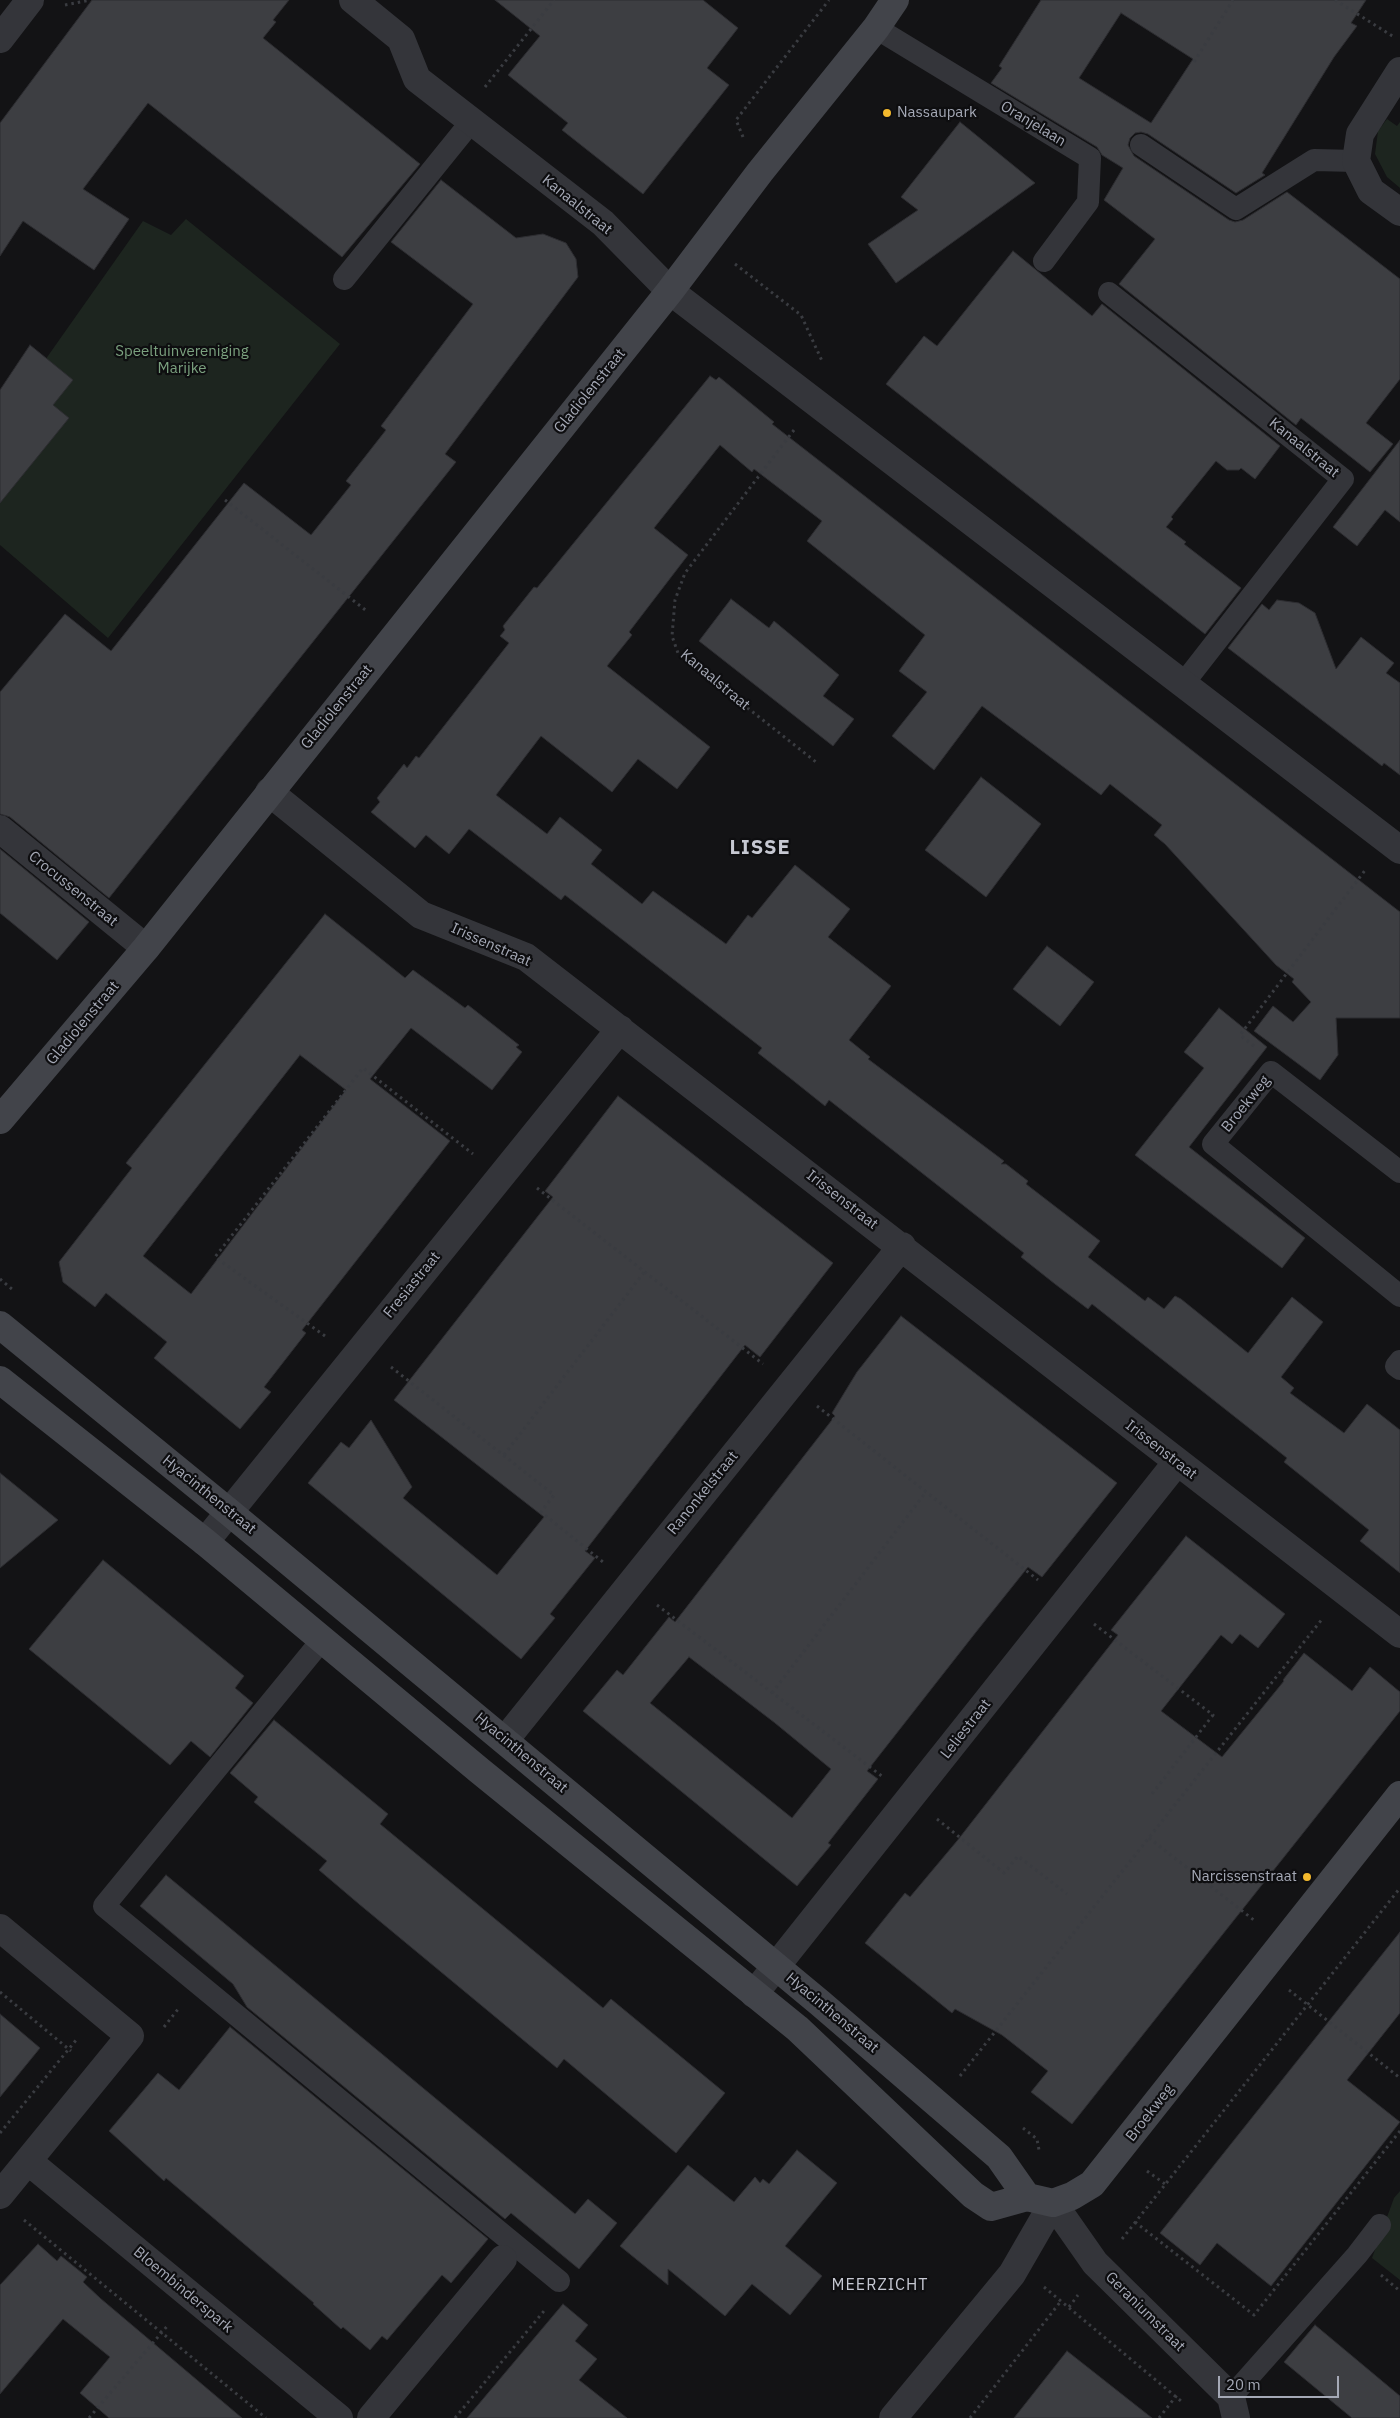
<!DOCTYPE html>
<html>
<head>
<meta charset="utf-8">
<style>
	body { margin:0 }
	#map { position:relative; width:1400px; height:2418px; overflow:hidden; background:#131315; font-family:"IBM Plex Sans",sans-serif }
	canvas { display:block }
	.scale { position:absolute; left:1218px; top:2376px; width:121px; height:22px; box-sizing:border-box; border:2px solid #a5a9b6; border-top:0; padding-left:6px; font-size:15px; line-height:18px; white-space:nowrap; color:#a5a9b6; -webkit-text-stroke:4px #0e0e10; paint-order:stroke }
</style>
</head>
<body>
<div id="map">
<canvas width="1400" height="2418"></canvas>
<div class="scale">20 m</div>
</div>
<script>
const context = document.querySelector('canvas').getContext('2d');
context.lineJoin = 'round';
function fillPath(path, color) { context.fillStyle = color; context.fill(path, 'evenodd'); }
const toPath = rows => new Path2D(rows.map(r => 'M' + r).join(''));
function strokePath(path, color, width, dash) { context.strokeStyle = color; context.lineWidth = width; context.lineCap = dash ? 'butt' : 'round'; context.setLineDash(dash || []); context.stroke(path); }
function drawText(font, color, halo, rows, align = 'center') {
  context.font = font + ' "IBM Plex Sans",sans-serif'; context.lineWidth = 4.5; context.setLineDash([]); context.textBaseline = 'middle'; context.strokeStyle = halo; context.fillStyle = color; for (const [text, x, y, turn = 0] of rows) {
    context.save(); context.translate(x, y); context.rotate((+turn || 0) * Math.PI / 180); context.textAlign = isNaN(turn) ? turn : align; if (halo) context.strokeText(text, 0, 0); context.fillText(text, 0, 0); context.restore();
  }
}
const green = toPath([
	[1387,119,1397,126,1400,122,1400,188,1387,177,1375,154,1378,131],
	[186,219,340,344,108,638,0,545,0,424,143,221,171,235],
	[1400,2191,1400,2280,1372,2258,1394,2198]
]);
const building = toPath([
	[92,0,289,0,273,20,276,22,263,38,420,164,342,257,148,103,83,189,129,219,94,270,23,221,0,256,0,123,92,0],
	[495,0,703,0,738,28,707,68,729,85,643,194,562,130,568,123,508,75,540,36,495,0],
	[1041,0,1366,0,1351,23,1357,26,1334,57,1262,173,1265,175,1236,193,1148,134,1141,132,1135,133,1130,138,1128,145,1134,156,1229,220,1235,222,1243,220,1287,192,1400,279,1400,379,1366,423,1393,444,1370,472,1301,418,1296,425,1119,284,1155,239,1104,200,1123,168,1102,155,1097,147,991,83,1002,68,999,66,1041,0],
	[1121,13,1193,59,1151,123,1079,78,1121,13],
	[960,122,1035,183,896,283,868,244,918,210,901,197,960,122],
	[441,180,516,238,543,234,566,243,576,259,578,277,445,454,456,462,109,898,10,817,0,814,0,692,65,614,111,651,244,483,311,535,351,485,346,481,386,430,381,426,473,304,391,242,441,180],
	[1013,251,1092,316,1102,304,1280,446,1255,479,1241,468,1239,470,1227,470,1216,461,1171,517,1173,519,1166,527,1186,542,1184,544,1241,588,1205,634,886,384,924,336,937,346,1013,251],
	[30,345,73,380,53,405,69,418,0,503,0,390,30,345],
	[710,376,716,380,719,377,774,422,772,424,1400,912,1400,1018,1336,1018,1338,1055,1320,1080,1254,1031,1273,1006,1293,1022,1311,1002,1292,982,1294,979,1276,965,1165,844,1154,835,1162,825,1110,784,1101,795,982,706,934,770,892,736,927,692,899,671,925,635,807,541,822,521,754,469,752,472,720,445,654,528,688,555,629,632,632,635,607,666,710,747,677,789,638,759,612,792,541,736,496,795,547,834,560,817,602,850,591,864,642,904,653,891,726,944,748,915,752,918,795,865,850,909,828,937,891,986,849,1040,870,1057,868,1059,1004,1161,1001,1164,1006,1164,1028,1181,1026,1184,1100,1241,1088,1257,1145,1301,1148,1297,1164,1309,1175,1296,1181,1299,1248,1353,1292,1297,1323,1322,1281,1377,1294,1388,1290,1393,1344,1433,1367,1404,1400,1430,1400,1573,1360,1541,1369,1530,1284,1462,1287,1458,1092,1304,1088,1309,1055,1284,1021,1257,1024,1253,829,1100,825,1106,790,1078,758,1053,762,1048,565,895,561,900,469,829,449,854,426,835,415,848,371,812,380,802,377,798,404,764,407,768,416,756,419,758,509,643,500,636,505,630,503,626,534,587,537,588,710,376],
	[1400,440,1400,522,1385,510,1357,546,1333,527,1400,440],
	[731,599,769,628,774,621,839,675,823,696,854,719,833,746,699,641,731,599],
	[1277,600,1299,603,1315,613,1336,669,1361,637,1394,663,1386,673,1400,683,1400,775,1384,763,1382,766,1228,648,1262,604,1269,610,1277,600],
	[981,777,1041,824,986,897,925,850,981,777],
	[0,849,89,922,57,960,0,913,0,849],
	[325,914,405,978,413,970,465,1008,468,1005,519,1045,516,1047,522,1052,492,1090,411,1028,370,1079,450,1141,302,1330,306,1333,264,1387,271,1392,240,1429,154,1358,167,1342,106,1293,95,1307,63,1282,59,1262,132,1168,126,1163,325,914],
	[300,1055,346,1090,191,1294,143,1256,300,1055],
	[1047,946,1094,982,1060,1026,1013,989,1047,946],
	[1219,1008,1267,1047,1189,1147,1305,1238,1282,1268,1135,1155,1204,1068,1184,1052,1219,1008],
	[618,1096,833,1263,760,1357,745,1345,585,1551,595,1558,550,1614,555,1618,521,1659,308,1483,341,1442,349,1448,371,1420,412,1487,403,1498,497,1575,544,1517,394,1400,553,1197,545,1191,618,1096],
	[901,1316,1117,1483,1042,1577,1028,1567,976,1632,867,1771,878,1779,828,1843,831,1845,797,1886,583,1711,617,1670,623,1675,669,1617,675,1622,835,1416,832,1413,857,1372,901,1316],
	[689,1657,775,1723,831,1769,792,1818,650,1703,689,1657],
	[0,1473,58,1520,0,1568,0,1473],
	[1186,1536,1285,1614,1258,1648,1240,1634,1232,1644,1221,1635,1161,1711,1222,1757,1284,1681,1283,1680,1304,1653,1352,1691,1370,1667,1400,1692,1400,1711,1072,2124,1031,2092,1048,2071,1002,2035,955,2009,952,2013,865,1943,905,1893,910,1897,957,1841,1118,1635,1111,1630,1186,1536],
	[103,1560,244,1676,235,1688,253,1703,210,1757,191,1741,170,1765,29,1649,103,1560],
	[274,1720,388,1814,380,1824,603,2008,611,1999,725,2093,676,2153,564,2059,557,2068,359,1904,319,1870,327,1861,254,1802,258,1797,230,1773,274,1720],
	[166,1875,575,2214,588,2199,617,2223,579,2269,511,2213,505,2219,247,2007,233,1984,140,1906,166,1875],
	[1400,1932,1400,2013,1347,2080,1400,2122,1271,2286,1217,2243,1200,2265,1160,2233,1400,1932],
	[0,2014,40,2048,0,2097,0,2014],
	[230,2027,488,2239,451,2283,442,2275,387,2340,382,2336,370,2350,343,2327,341,2329,313,2304,314,2303,166,2178,164,2181,109,2131,158,2073,179,2090,230,2027],
	[797,2150,837,2183,785,2246,822,2276,790,2315,752,2284,725,2316,668,2269,668,2285,620,2246,688,2165,734,2202,755,2177,760,2183,763,2179,769,2184,797,2150],
	[38,2244,57,2261,61,2256,87,2277,83,2282,100,2298,242,2418,109,2418,80,2393,110,2357,63,2319,0,2394,0,2285,38,2244],
	[563,2304,588,2325,575,2341,597,2359,579,2380,627,2418,467,2418,563,2304],
	[1315,2325,1400,2396,1400,2418,1352,2418,1284,2362,1315,2325],
	[1067,2351,1152,2418,1014,2418,1067,2351]
]);
const path = toPath([
	[1335,0,1394,37],
	[65,5,90,0],
	[1194,62,1233,0],
	[485,87,554,0],
	[743,137,736,120,829,0],
	[735,264,801,315,822,361],
	[794,430,685,573,675,600,672,636,678,653,816,762],
	[225,500,368,612],
	[1254,1046,1240,1035,1366,869],
	[537,1188,763,1364],
	[0,1279,13,1290],
	[325,1336,215,1257,363,1068,473,1154],
	[391,1367,554,1495,541,1512,603,1562],
	[817,1406,1038,1580],
	[504,1455,645,1271],
	[657,1605,883,1777],
	[1094,1624,1213,1715,1152,1794],
	[772,1693,926,1492],
	[937,1819,1004,1873,1018,1856,1067,1894],
	[1149,1838,1255,1921],
	[1289,1990,1400,2078],
	[0,1992,71,2051],
	[164,2027,179,2008],
	[960,2076,1323,1618],
	[1023,2128,1037,2139,1039,2150],
	[0,2133,77,2039],
	[1147,2171,1165,2184],
	[24,2220,266,2418],
	[1135,2222,1254,2315,1400,2131],
	[1122,2239,1400,1888],
	[1381,2275,1400,2291],
	[1044,2287,1181,2401],
	[1069,2307,1078,2295],
	[89,2418,169,2324],
	[455,2418,544,2311],
	[970,2418,1061,2301],
	[1159,2418,1177,2395]
]);
const service = toPath([
	[876,28,1090,158,1088,202,1044,261],
	[1141,145,1236,209,1314,160,1356,161],
	[344,279,471,122],
	[1109,293,1343,479,1183,684],
	[1400,1172,1271,1072,1213,1144,1400,1296],
	[1400,1361,1396,1366,1400,1369],
	[322,1640,104,1906,559,2281],
	[1231,2397,1357,2255,1380,2225]
]);
const minor = toPath([
	[353,0,401,39,417,79,603,223,670,291],
	[0,39,30,0],
	[1400,71,1360,134,1356,161,1371,191,1400,212],
	[269,792,421,915,526,957,1400,1634],
	[0,829,146,948],
	[205,1542,620,1029],
	[505,1740,902,1246],
	[0,1928,130,2036,0,2195],
	[754,1994,1177,1462],
	[28,2161,339,2418],
	[371,2418,503,2259],
	[893,2418,1012,2274,1053,2203,1095,2263,1231,2397,1236,2418]
]);
const tertiary = toPath([
	[670,291,1400,850]
]);
const secondary = toPath([
	[0,1120,146,948,670,291,760,172,876,28,895,0],
	[0,1325,229,1512,820,2003,999,2157,1027,2197],
	[0,1380,205,1542,480,1771,797,2028,973,2195,991,2207,1027,2197,1053,2203,1072,2196,1092,2184,1400,1795]
]);
const markers = [
	[887,113,5,"#f4b92d"],
	[1307,1877,5,"#f4b92d"]
];
const poiNames = [
	["Nassaupark",897,113],
	["Narcissenstraat",1297,1877,"right"]
];
const streetNames = [
	["Oranjelaan",1033,124,31],
	["Kanaalstraat",577,205,39],
	["Gladiolenstraat",590,391,-51],
	["Kanaalstraat",1304,448,39],
	["Kanaalstraat",715,680,40],
	["Gladiolenstraat",337,707,-51],
	["Crocussenstraat",73,889,39],
	["Irissenstraat",491,945,24],
	["Gladiolenstraat",83,1023,-50],
	["Broekweg",1246,1104,-51],
	["Irissenstraat",842,1200,38],
	["Fresiastraat",412,1285,-51],
	["Irissenstraat",1161,1450,38],
	["Ranonkelstraat",703,1493,-51],
	["Hyacinthenstraat",209,1495,39],
	["Leliestraat",966,1729,-52],
	["Hyacinthenstraat",521,1753,40],
	["Hyacinthenstraat",832,2013,40],
	["Broekweg",1150,2113,-52],
	["Bloembinderspark",183,2290,40],
	["Geraniumstraat",1145,2312,45]
];
const parkNames = [
	["Speeltuinvereniging",182,352],
	["Marijke",182,369]
];
const neighbourhoodNames = [
	["MEERZICHT",880,2285]
];
const districtNames = [
	["LISSE",760,848]
];
fillPath(green, '#1d251f');
fillPath(building, '#3d3e42');
strokePath(building, '#2d2d31', 1);
strokePath(path, '#3a3c41', 3, [2.5, 4]);
strokePath(service, '#34353a', 22);
strokePath(minor, '#34353a', 28);
strokePath(tertiary, '#34353a', 28);
strokePath(secondary, '#42444a', 28);
for (const [x, y, r, color] of markers) { const dot = new Path2D(); dot.arc(x, y, r, 0, 2 * Math.PI); context.fillStyle = color; context.fill(dot); strokePath(dot, '#0e0e10', 2); }
drawText('15px', '#a5a9b6', '#0e0e10', poiNames, 'left');
drawText('15px', '#a5a9b6', '#0e0e10', streetNames);
drawText('15px', '#7ba17f', '#0e0e10', parkNames);
context.letterSpacing = '1px';
drawText('16px', '#c6c8d2', '#0e0e10', neighbourhoodNames);
context.letterSpacing = '0px';
context.letterSpacing = '1px';
drawText('bold 20px', '#c6c8d2', '#0e0e10', districtNames);
context.letterSpacing = '0px';
</script>
</body>
</html>
